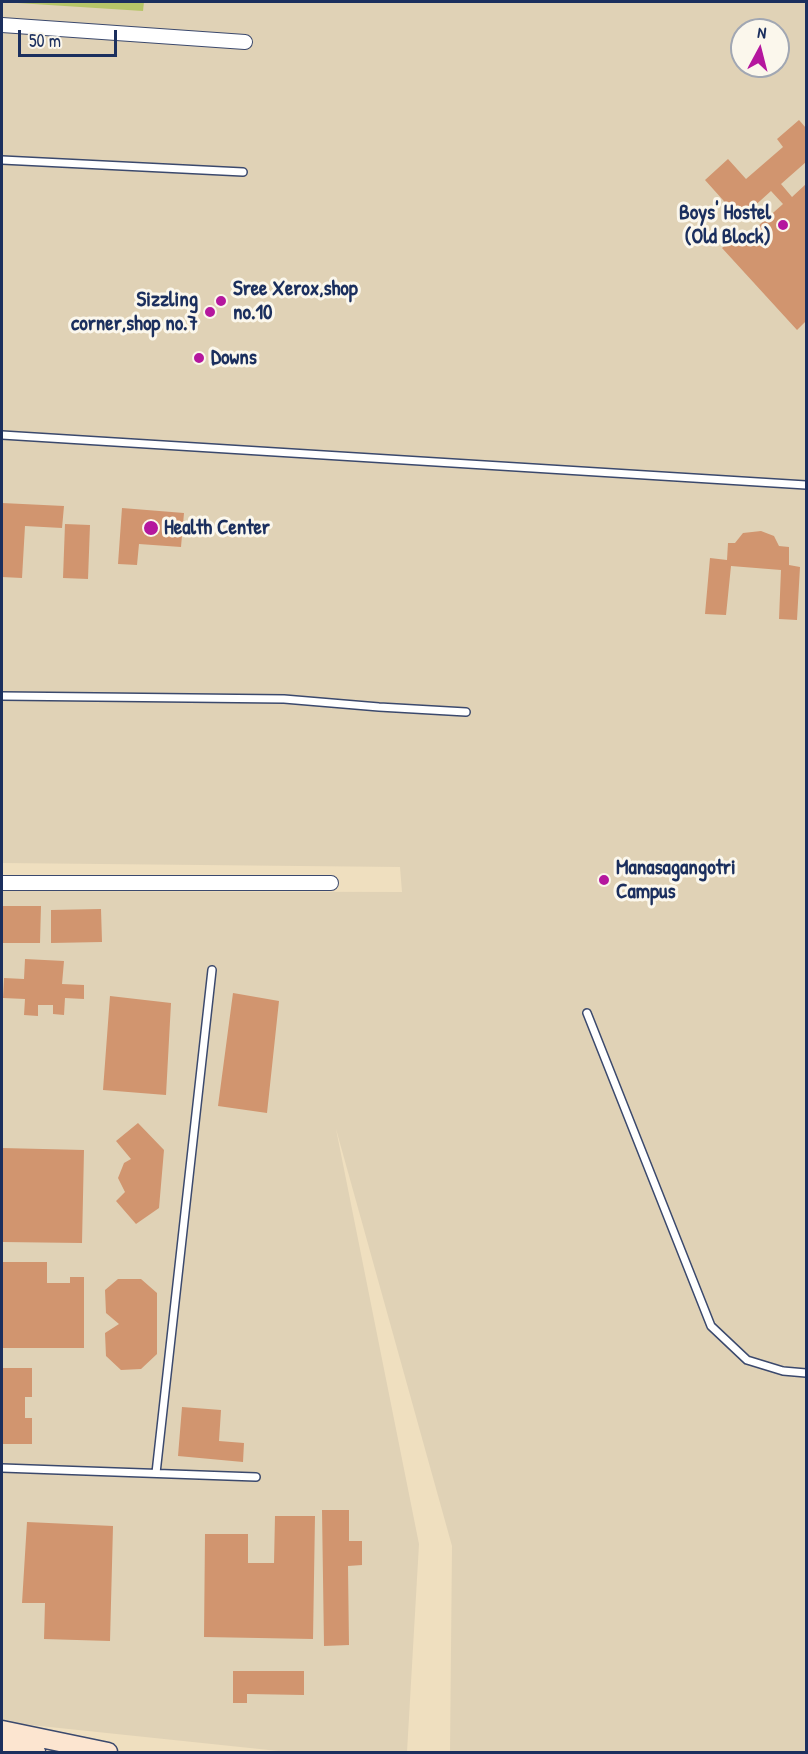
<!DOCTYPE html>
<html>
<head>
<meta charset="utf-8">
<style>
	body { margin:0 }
	#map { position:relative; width:808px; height:1754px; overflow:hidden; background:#efdfbf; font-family:"Patrick Hand",sans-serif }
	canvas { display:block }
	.frame { position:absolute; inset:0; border:3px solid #1b2f5e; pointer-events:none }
	.north { position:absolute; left:730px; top:18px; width:60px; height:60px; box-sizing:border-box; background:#fbf7ec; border:2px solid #a1a7b3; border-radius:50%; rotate:7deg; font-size:16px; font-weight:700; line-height:24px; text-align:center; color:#1b2f5e }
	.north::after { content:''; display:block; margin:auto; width:21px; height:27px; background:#b5179e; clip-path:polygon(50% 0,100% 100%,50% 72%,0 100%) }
	.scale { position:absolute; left:18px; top:30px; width:99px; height:27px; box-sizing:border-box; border:3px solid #1b2f5e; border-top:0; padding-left:8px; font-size:18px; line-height:21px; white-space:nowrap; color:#1b2f5e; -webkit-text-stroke:4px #fbf7ec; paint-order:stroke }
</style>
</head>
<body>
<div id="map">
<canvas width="808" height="1754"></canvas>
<div class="frame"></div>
<div class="north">N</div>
<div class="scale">50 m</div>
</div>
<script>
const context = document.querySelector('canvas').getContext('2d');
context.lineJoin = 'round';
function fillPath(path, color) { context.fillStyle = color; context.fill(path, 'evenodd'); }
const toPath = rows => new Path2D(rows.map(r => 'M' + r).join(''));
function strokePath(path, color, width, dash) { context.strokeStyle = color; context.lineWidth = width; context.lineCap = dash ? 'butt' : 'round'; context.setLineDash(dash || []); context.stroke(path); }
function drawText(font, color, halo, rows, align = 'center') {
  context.font = font + ' "Patrick Hand",sans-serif'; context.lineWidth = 6; context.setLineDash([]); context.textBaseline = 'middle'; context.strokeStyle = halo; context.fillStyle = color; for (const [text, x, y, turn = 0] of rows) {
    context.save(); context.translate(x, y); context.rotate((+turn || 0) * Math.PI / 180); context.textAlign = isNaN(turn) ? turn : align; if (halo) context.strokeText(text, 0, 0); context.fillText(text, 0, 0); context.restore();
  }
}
const built = toPath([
	[2,2,806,2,806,1752,450,1752,452,1546,336,1129,419,1544,407,1752,288,1752,2,1722,2,891,402,892,400,867,2,863],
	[742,30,778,30,778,66,742,66]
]);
const green = toPath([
	[2,2,144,2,143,11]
]);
const building = toPath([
	[799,120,806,128,806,162,781,184,792,197,806,184,806,321,797,330,722,248,742,231,747,236,783,204,771,191,740,219,705,180,728,159,746,179,783,147,777,139],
	[2,503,64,506,62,528,25,526,22,578,2,577],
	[122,508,184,513,181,547,139,544,137,565,118,564],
	[65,524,90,525,88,579,63,578],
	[761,531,774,536,779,546,789,547,789,565,800,567,797,620,779,619,781,570,731,566,726,615,705,614,710,558,727,560,728,543,735,543,743,533],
	[2,906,41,906,40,943,2,943],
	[101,909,102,942,51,943,51,910],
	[25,959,64,961,62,984,84,985,84,999,65,998,64,1015,53,1014,53,1005,38,1005,38,1016,24,1015,25,999,3,998,4,978,24,979],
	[233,993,279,1001,267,1113,218,1106],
	[110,996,171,1003,166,1095,103,1090],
	[138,1123,164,1150,159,1208,136,1224,116,1201,125,1192,118,1178,124,1163,131,1159,116,1141],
	[2,1148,84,1150,82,1243,2,1242],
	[2,1262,47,1262,47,1283,70,1283,70,1277,84,1277,84,1348,2,1348],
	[118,1279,141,1279,157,1293,157,1354,141,1369,121,1370,106,1356,105,1333,119,1324,106,1313,105,1290],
	[2,1368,32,1368,32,1397,25,1397,25,1418,32,1418,32,1444,2,1444,3,1397,2,1397],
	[182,1407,221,1410,219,1441,244,1443,243,1462,178,1456],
	[322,1510,349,1510,349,1541,362,1541,362,1565,348,1566,349,1645,324,1646],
	[275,1516,315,1516,313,1639,204,1637,205,1534,248,1534,248,1563,274,1563],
	[27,1522,113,1526,110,1641,44,1639,45,1603,22,1603],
	[233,1671,304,1671,304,1695,247,1694,247,1703,233,1703]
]);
const lane = toPath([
	[2,160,243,172],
	[2,435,806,485],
	[2,696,284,699,379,707,466,712],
	[587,1013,711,1326,747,1360,783,1371,806,1373],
	[2,1468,256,1477],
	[156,1473,212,970]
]);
const street = toPath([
	[2,25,245,42],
	[2,883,331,883]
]);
const secondary = toPath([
	[2,1730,108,1752],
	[2,1743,36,1752]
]);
const markers = [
	[783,225,6,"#b5179e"],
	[221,301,6,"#b5179e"],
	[210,312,6,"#b5179e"],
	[199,358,6,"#b5179e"],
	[151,528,8,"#b5179e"],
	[604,880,6,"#b5179e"]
];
const poiNames = [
	["Boys' Hostel",771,213,"right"],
	["(Old Block)",771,237,"right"],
	["Sree Xerox,shop",233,289],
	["no.10",233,313],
	["Sizzling",198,300,"right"],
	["corner,shop no.7",198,324,"right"],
	["Downs",211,358],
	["Health Center",164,528],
	["Manasagangotri",616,868],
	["Campus",616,892]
];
fillPath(built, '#e0d2b6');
fillPath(green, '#b6c568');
fillPath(building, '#d1956f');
strokePath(lane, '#3b496d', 10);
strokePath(street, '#3b496d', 16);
strokePath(secondary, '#3b496d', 21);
strokePath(lane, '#fff', 7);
strokePath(street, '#fff', 14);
strokePath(secondary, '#fce5d0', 18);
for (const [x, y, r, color] of markers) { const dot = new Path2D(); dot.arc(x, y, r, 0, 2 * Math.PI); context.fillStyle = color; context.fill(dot); strokePath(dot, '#fbf7ec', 2); }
drawText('bold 21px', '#1b2f5e', '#fbf7ec', poiNames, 'left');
</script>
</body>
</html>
